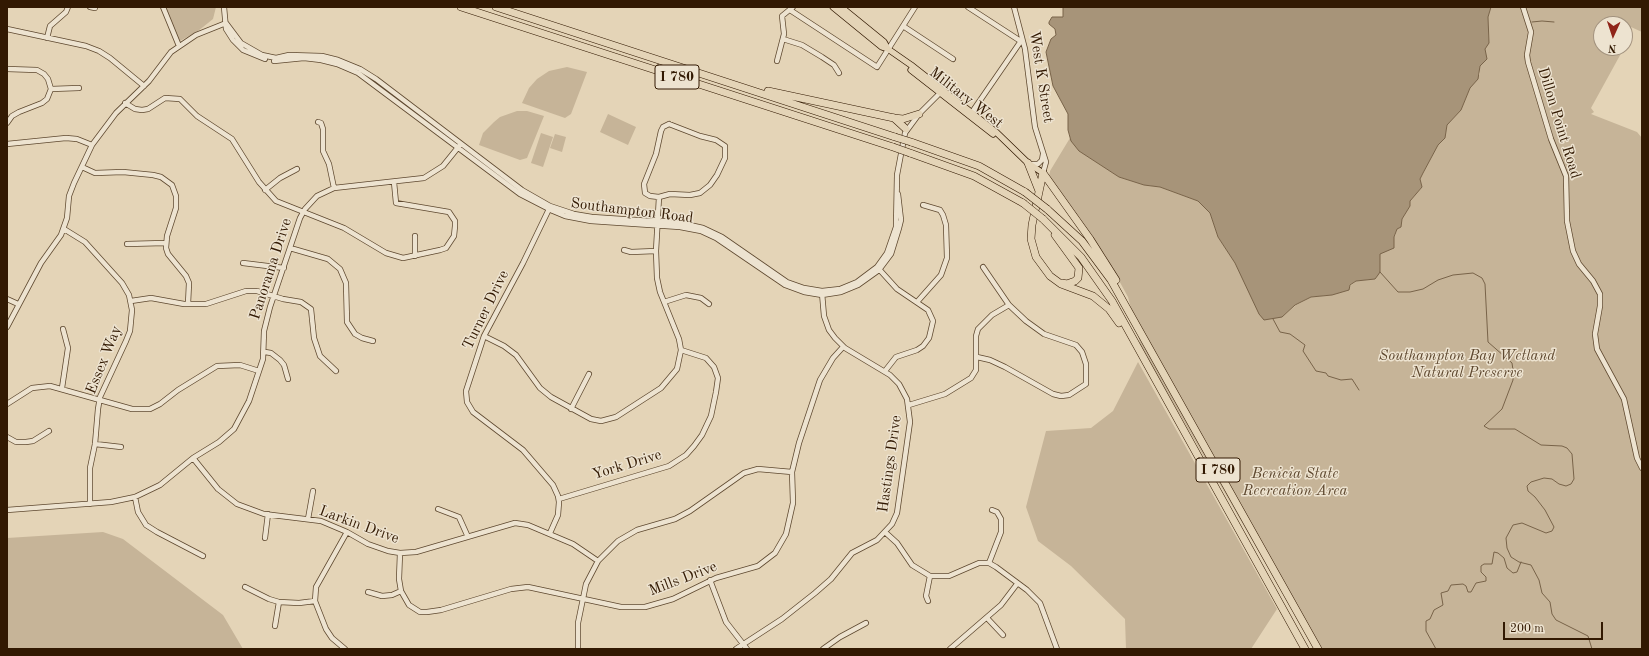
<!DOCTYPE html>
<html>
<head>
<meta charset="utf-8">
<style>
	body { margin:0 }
	#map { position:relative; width:1649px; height:656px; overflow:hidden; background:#e4d4b7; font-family:"Old Standard TT",serif }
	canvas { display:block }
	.frame { position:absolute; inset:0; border:8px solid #321902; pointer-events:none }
	.north { position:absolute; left:1593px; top:16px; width:40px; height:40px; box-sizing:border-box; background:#ede3d0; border:1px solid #a2927e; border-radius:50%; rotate:183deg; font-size:11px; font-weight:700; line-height:16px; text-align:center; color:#321902 }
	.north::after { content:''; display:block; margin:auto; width:14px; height:18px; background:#8f2418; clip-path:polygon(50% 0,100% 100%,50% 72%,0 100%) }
	.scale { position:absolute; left:1503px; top:622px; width:100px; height:18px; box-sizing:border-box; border:2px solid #321902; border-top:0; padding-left:5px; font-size:12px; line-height:14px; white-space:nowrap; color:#321902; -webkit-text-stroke:3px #ede3d0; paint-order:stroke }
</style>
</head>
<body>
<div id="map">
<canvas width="1649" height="656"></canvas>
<div class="frame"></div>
<div class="north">N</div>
<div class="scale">200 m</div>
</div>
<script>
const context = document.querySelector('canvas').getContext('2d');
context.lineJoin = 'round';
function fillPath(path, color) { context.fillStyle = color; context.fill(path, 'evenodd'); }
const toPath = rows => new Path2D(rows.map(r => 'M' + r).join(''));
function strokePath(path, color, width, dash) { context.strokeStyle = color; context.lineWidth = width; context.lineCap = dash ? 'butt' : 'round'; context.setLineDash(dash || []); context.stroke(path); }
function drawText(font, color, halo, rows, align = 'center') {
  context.font = font + ' "Old Standard TT",serif'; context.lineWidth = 3; context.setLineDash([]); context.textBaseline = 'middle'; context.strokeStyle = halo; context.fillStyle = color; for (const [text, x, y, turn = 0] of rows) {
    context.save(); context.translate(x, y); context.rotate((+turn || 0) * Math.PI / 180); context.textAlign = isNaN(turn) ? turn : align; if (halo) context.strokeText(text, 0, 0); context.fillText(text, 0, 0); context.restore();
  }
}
const green = toPath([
	[165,7,216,7,213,19,198,31,180,41,173,29],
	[1491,7,1642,7,1642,32,1631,27,1625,44,1625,24,1601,24,1601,48,1624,48,1591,108,1594,112,1591,114,1637,132,1642,138,1642,649,1322,649,1287,601,1141,347,1128,297,1105,255,1049,176,1050,171,1070,138,1079,151,1119,177,1144,185,1160,187,1198,201,1210,213,1218,237,1235,263,1282,317,1296,305,1311,297,1332,295,1347,289,1356,281,1375,279,1380,254,1395,236,1397,229,1401,227,1402,219,1410,206,1410,201,1422,187,1420,179,1438,144,1445,138,1447,125,1461,110,1470,88,1480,74,1479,69,1489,36,1488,17],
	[567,67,587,72,571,114,565,118,522,103,529,88,537,79,549,71],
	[517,111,527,111,544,116,527,158,520,160,479,145,483,133,494,122,500,117],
	[608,114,636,127,628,145,600,132],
	[541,133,553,137,543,167,531,163],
	[555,134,566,137,562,152,550,148],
	[1138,362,1277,609,1251,649,1126,649,1125,619,1071,566,1038,541,1026,507,1046,431,1091,428,1113,411],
	[103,532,123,539,223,615,243,649,7,649,7,538]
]);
const water = toPath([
	[1063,7,1491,7,1488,17,1489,43,1485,49,1487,59,1480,66,1478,79,1470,88,1461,110,1447,125,1445,138,1438,145,1423,173,1420,179,1422,187,1410,201,1410,206,1402,219,1401,227,1397,229,1394,237,1394,248,1380,254,1380,272,1378,275,1375,279,1356,281,1350,285,1349,290,1332,295,1311,297,1295,305,1282,317,1264,320,1259,314,1235,263,1218,237,1210,213,1198,201,1160,187,1144,185,1119,177,1079,151,1071,141,1068,130,1068,114,1053,86,1046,52,1051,39,1056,35,1055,29,1049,24,1049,22,1052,17,1063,17,1063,7]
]);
const stream = toPath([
	[1532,22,1542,21,1554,22],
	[1380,272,1398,292,1410,292,1423,289,1438,280,1453,275,1473,273,1482,278,1485,284,1488,342,1512,363,1513,370,1513,380,1502,409,1484,426,1489,429,1515,429,1541,445,1562,446,1567,448,1572,454,1574,479,1571,484,1566,486,1559,484,1552,479,1544,478,1531,482,1527,486,1528,491,1535,497,1545,510,1554,527,1552,531,1546,533,1522,523,1513,525,1506,538,1507,548,1511,557,1519,562,1531,565,1539,580,1542,593,1550,602,1552,614,1556,620,1588,636,1592,649],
	[1273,319,1280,332,1290,334,1305,345,1303,351,1316,371,1326,373,1328,376,1341,380,1352,379,1359,390],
	[1436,649,1426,631,1426,621,1430,619,1434,610,1443,605,1441,593,1448,591,1451,585,1463,584,1466,586,1468,592,1471,592,1476,583,1486,581,1486,577,1481,572,1481,566,1484,564,1492,564,1494,552,1498,553,1504,558,1507,568,1513,573,1517,572,1521,562]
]);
const minor = toPath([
	[90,7,95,8],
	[163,7,179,46],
	[224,7,226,29,233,40,243,50,265,59],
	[968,7,1022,42],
	[1014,7,1025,49,1035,127,1046,162,1043,173],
	[1523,7,1531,32,1527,55,1528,62,1551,139,1566,176,1567,221,1573,251,1579,264,1593,281,1600,294,1600,306,1595,334,1597,349,1624,399,1637,458,1642,468],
	[790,10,877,67,915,7],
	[226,23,241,43,262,55,276,58,289,55,322,56,338,60,360,69,376,79,522,190,550,206,574,214,592,217,681,223,703,228,722,237,787,282,804,288,822,291,840,289,857,282,877,267,887,253,896,227,897,175,905,133,919,114,942,91],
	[903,26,953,59],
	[7,29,86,46,99,51,110,58,144,86],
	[47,38,50,26,66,12,68,7],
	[783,39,802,45,822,57,834,65,839,73],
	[274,61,304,58,321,60,337,64,358,73,520,194,553,211,565,216,591,221,680,227,701,231,716,238,785,285,804,292,822,295,841,292,858,285,879,270,891,254,899,228,901,220,898,194],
	[777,61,784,34,782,16,793,7],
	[7,69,37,70,44,74,48,79,51,89,47,99,42,103,19,112,12,116,7,123],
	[51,89,79,88],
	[125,103,135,109,142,110,148,109,165,98,180,99,197,116,232,139,259,182,276,201,344,228,386,253,403,258,440,250,446,248,454,236,455,226,455,221,449,212,396,203,394,182],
	[970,115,1021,41],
	[318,122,321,123,323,129,323,151,329,164,334,188],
	[669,124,700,136,716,140,725,146,725,158,717,175,710,185,700,193,690,195,670,194,659,197,650,196,645,193,644,184,656,154,661,131,663,127,669,124],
	[7,144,66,138,77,139,92,145],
	[1030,164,1038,164,1042,160,1043,154],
	[82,167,95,173,123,172,153,175,161,177,172,185,176,196,176,208,167,236,166,248,168,254,186,276,189,283,188,304],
	[265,190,280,178,297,169],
	[550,207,523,263,484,336,466,391,467,402,473,412,523,450,553,485,558,496,559,502,558,515,550,533],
	[64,229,85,242,122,283,129,295,132,310,130,331,126,341,100,397,98,409,95,444,90,468,90,504],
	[127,244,165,243],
	[290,248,328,259,340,269,346,283,347,322,355,334,362,338,373,341],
	[624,250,631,252,656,251],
	[415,256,415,236],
	[243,263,284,268],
	[878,268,897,289,928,310,933,321,929,338,923,346,917,350,896,357,885,371],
	[7,299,18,304],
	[131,301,151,298,184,304,206,304,246,291,257,291,283,299,301,302,311,309,314,338,320,356,336,371],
	[664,302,686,295,701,298,709,304],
	[917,302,941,275,947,258,946,225,943,215,940,210,923,205],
	[7,327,41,263,61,235,67,218,69,196,74,183,92,145,116,113,149,81,171,52,196,35,226,23],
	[484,336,504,346,516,355,540,388,551,397,591,419,601,421,616,417,661,388,677,369,681,350,679,339,660,292,657,278,656,251,659,197],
	[265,352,271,353,280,360,284,365,288,379],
	[977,357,990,360,1005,367,1053,394,1061,396,1069,395,1086,384,1086,364,1082,352,1076,345,1044,334,1026,321,1009,305,983,267],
	[62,388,68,348,63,329],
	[7,404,32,388,50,386,132,409,150,409,160,404,178,390,217,366,240,365,259,371],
	[909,405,945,394,971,378,976,370,976,336,978,329,992,315,1009,305],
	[571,409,589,374],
	[7,437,16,442,26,442,33,441,49,431],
	[95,444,121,447],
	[193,458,218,489,237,504,264,514,321,521,347,532,368,544,388,551,400,553,416,552,515,523,528,525,573,544,598,561],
	[135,497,138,512,146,525,157,532,203,556],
	[559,499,669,466,686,455,694,446,702,435,711,416,716,392,718,378,714,367,706,358,681,350],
	[438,509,459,517,468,537],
	[7,510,111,502,135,497,160,485,193,458,219,442,234,429,249,401,263,359,264,331,270,307,300,218,305,209,317,196,334,188,424,178,443,166,460,145],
	[308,519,313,491],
	[886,533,897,543,912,565,930,576,949,576,979,563,989,563,996,567,1027,590,1040,603,1057,649],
	[265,538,268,514],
	[400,553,399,579,401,591,409,605,420,612,427,612,441,610,511,589,528,587,621,607,645,607,673,599,716,578,758,566,775,553,786,534,793,503,792,472,799,443,820,380,833,358,843,347],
	[989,563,1001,532,1001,519,997,512,992,510],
	[710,580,726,622,747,649],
	[245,587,269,599,279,602,299,603,315,601],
	[368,592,382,596,392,595,401,591],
	[928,601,926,596,930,576],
	[987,618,1003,635],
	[275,626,279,602],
	[345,649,332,638,326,629,315,601,316,587,320,580,347,532],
	[578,649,578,623,586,584,598,561,618,541,637,530,675,519,690,511,744,473,758,469,792,472],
	[736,649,782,619,815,593,831,579,852,553,877,540,892,524,897,513,910,422,907,399,899,384,890,375,845,348,835,338,829,330,824,316,822,293],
	[823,649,840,637,866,623],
	[950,649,1001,605,1017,584]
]);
const major = toPath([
	[833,7,882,47,888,49,911,65,972,113,997,133,1028,163,1043,173],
	[841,7,884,42,888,49],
	[911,70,993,134]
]);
const highway = toPath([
	[461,7,893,147],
	[496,7,895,137],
	[768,91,894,118,903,119,919,114],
	[894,118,906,129],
	[911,142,979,166,1025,192],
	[910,153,974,176,1023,203],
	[1028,163,1039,191],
	[1043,173,1032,225,1031,239,1036,257,1050,276,1061,284,1093,296,1109,309,1119,323],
	[1043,173,1090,239,1116,280],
	[1047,209,1082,241,1111,280,1318,649],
	[1043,219,1081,257,1112,301,1305,649],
	[1055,235,1079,268,1078,278,1075,281,1067,284,1062,283]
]);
const highwayBridge = toPath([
	[895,137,911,142],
	[893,147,910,153],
	[1025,192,1047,209],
	[1023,203,1043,219]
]);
const shields = [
	[677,77,44],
	[1218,470,44]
];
const shieldNames = [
	["I 780",677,77],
	["I 780",1218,470]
];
const streetNames = [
	["West K Street",1041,77,81],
	["Military West",966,98,38],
	["Dillon Point Road",1559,123,73],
	["Southampton Road",632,211,7],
	["Panorama Drive",271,269,-72],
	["Turner Drive",486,310,-64],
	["Essex Way",104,360,-68],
	["Hastings Drive",890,464,-82],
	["York Drive",627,465,-17],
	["Larkin Drive",359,525,20],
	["Mills Drive",683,579,-21]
];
const parkNames = [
	["Southampton Bay Wetland",1467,356],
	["Natural Preserve",1467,373],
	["Benicia State",1295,474],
	["Recreation Area",1295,491]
];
fillPath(green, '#c6b498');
fillPath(water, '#a79479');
strokePath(water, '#786349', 1);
strokePath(stream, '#786349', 1);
strokePath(minor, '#5e482f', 6);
strokePath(major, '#321902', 7);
strokePath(highway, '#321902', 8);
strokePath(minor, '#ede3d0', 4.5);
strokePath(major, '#e4d4b7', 5.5);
strokePath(highway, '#e4d4b7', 7);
strokePath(highwayBridge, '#321902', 8, []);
strokePath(highwayBridge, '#e4d4b7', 7);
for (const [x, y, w] of shields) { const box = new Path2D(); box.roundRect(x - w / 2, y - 12, w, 24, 3); context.fillStyle = '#ede3d0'; context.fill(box); strokePath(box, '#321902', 1); }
drawText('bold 14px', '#321902', null, shieldNames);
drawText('15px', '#321902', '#ede3d0', streetNames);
drawText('italic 15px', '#5e482f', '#ede3d0', parkNames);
</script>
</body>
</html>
